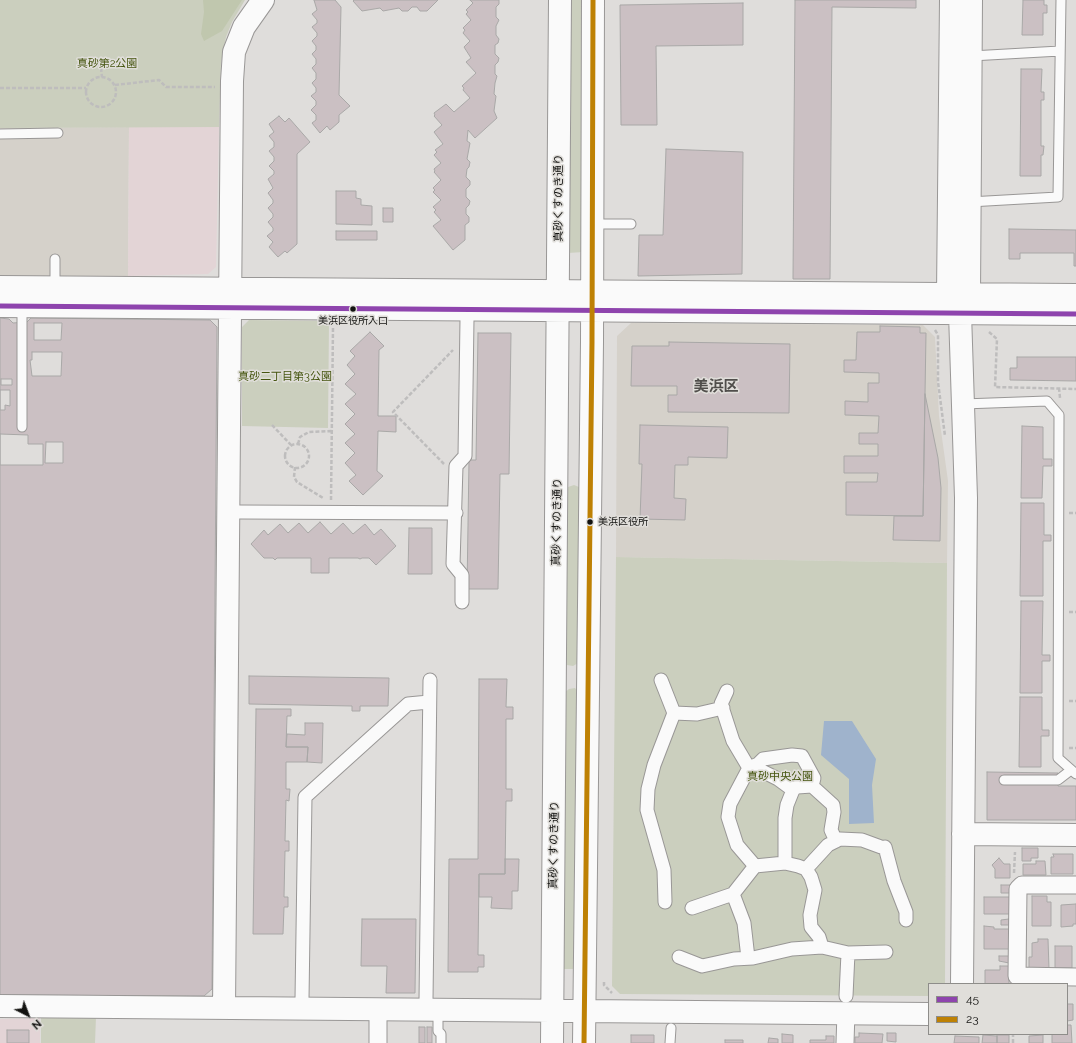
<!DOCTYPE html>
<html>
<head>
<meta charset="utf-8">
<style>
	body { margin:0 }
	#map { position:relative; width:1076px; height:1043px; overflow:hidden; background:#dfdddb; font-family:Raleway,sans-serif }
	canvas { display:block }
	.legend { position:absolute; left:928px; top:983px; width:140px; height:52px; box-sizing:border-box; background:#e0deda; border:1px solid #8e8d8a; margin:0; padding:5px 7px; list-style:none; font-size:12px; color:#131311 }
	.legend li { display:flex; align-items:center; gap:8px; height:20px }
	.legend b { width:20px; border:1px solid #8e8d8a }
	.north { position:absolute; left:8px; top:995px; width:40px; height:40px; -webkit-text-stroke:3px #e0deda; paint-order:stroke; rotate:138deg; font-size:11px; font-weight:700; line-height:16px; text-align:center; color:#131311 }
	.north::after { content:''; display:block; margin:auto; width:14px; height:18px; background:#131311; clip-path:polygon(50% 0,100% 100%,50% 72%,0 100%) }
</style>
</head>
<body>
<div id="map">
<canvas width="1076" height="1043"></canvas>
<ul class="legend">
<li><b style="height:5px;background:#8e44ad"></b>45</li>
<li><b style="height:5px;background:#be8104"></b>23</li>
</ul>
<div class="north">N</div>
</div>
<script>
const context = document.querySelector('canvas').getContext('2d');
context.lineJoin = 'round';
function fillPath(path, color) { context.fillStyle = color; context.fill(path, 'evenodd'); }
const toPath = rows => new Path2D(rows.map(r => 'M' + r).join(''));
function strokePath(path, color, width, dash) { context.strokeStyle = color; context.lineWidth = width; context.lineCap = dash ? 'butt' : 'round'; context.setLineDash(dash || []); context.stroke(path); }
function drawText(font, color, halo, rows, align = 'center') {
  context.font = font + ' Raleway,"Noto Sans JP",sans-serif'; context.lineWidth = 3; context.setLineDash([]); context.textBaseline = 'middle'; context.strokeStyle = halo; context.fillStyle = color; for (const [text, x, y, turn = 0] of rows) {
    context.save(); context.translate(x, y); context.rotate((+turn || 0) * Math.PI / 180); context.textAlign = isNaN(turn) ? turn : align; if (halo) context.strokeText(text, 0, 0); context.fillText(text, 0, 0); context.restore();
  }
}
const built = toPath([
	[129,127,128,276,0,276,0,128],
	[631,323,923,325,935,337,939,416,948,481,947,563,616,557,617,336]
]);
const education = toPath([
	[129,127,219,127,216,267,208,274,128,276],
	[40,1018,40,1043,0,1043,0,1019]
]);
const green = toPath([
	[0,0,245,0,232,22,226,37,221,63,219,127,0,128],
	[568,0,585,0,584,252,567,253],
	[249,320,329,321,328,428,242,426,242,327],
	[574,485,579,487,582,491,578,663,573,666,567,665,564,659,565,492,568,487],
	[616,557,947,563,945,984,929,984,929,996,620,994,612,986],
	[575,688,580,694,578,969,561,969,564,693,569,689],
	[41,1017,96,1017,95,1043,41,1043]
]);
const forest = toPath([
	[203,0,242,0,222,31,204,41,201,34,204,12]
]);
const water = toPath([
	[824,721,852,721,876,759,872,785,874,823,849,824,849,779,821,755]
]);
const building = toPath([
	[314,0,335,0,341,7,339,95,350,106,339,115,339,122,330,130,327,126,320,133,312,123,316,120,316,115,311,110,316,105,316,101,311,96,316,92,316,88,312,83,316,79,316,73,312,68,316,64,316,59,312,54,316,50,316,46,312,41,317,36,317,33,312,27,317,23,317,20,312,14,317,10,314,0],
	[354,0,438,0,427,11,420,11,417,7,412,7,408,11,402,11,399,8,383,11,380,8,362,11,353,1,354,0],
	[470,0,499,0,499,4,496,7,496,17,499,20,496,26,496,35,499,39,498,43,495,45,495,54,499,58,498,62,495,65,495,74,497,76,495,83,494,94,496,96,494,111,497,118,475,138,468,130,467,141,470,143,467,159,470,162,469,167,467,169,466,177,470,181,470,185,466,189,466,197,470,201,469,205,466,208,466,214,469,217,469,222,465,225,465,240,453,250,433,226,441,220,434,212,436,210,433,207,441,200,433,192,435,190,433,188,441,180,434,172,435,171,434,169,441,163,434,155,437,152,435,150,443,144,434,132,442,125,434,116,435,115,434,113,446,104,454,112,470,98,463,90,464,88,462,86,476,73,466,62,471,58,464,47,470,41,463,33,465,30,463,28,471,20,466,14,468,12,466,10,473,3,470,0],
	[795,0,916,0,916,8,832,7,830,279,793,279,795,0],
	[1023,0,1044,0,1044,5,1047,5,1047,13,1043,13,1043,35,1022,35,1023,0],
	[743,3,743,45,656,46,657,125,621,125,620,5,743,3],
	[1021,69,1042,69,1041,92,1044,92,1044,100,1041,100,1041,146,1044,146,1043,155,1041,155,1041,176,1020,176,1021,69],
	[279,116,285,122,289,118,310,142,297,154,297,244,287,253,285,251,278,257,269,247,273,242,267,236,273,231,273,228,268,222,273,217,273,214,268,208,273,203,273,200,268,193,273,188,268,179,274,174,274,171,269,166,274,161,274,157,269,151,274,147,274,142,269,136,274,132,269,124,279,116],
	[666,149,743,152,742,274,638,276,639,235,663,235,666,149],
	[336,191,356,191,356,198,361,199,361,205,372,206,372,225,336,224,336,191],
	[383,208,393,208,393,222,383,222,383,208],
	[1009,229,1076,230,1076,266,1074,266,1074,253,1020,253,1020,259,1009,259,1009,229],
	[336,231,377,231,377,240,336,240,336,231],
	[0,318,9,319,13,323,27,322,31,318,210,320,217,327,212,989,204,996,0,995,0,318],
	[34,323,62,323,61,340,34,340,34,323],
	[880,326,920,327,920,333,926,333,923,516,846,515,846,482,877,482,878,473,844,473,844,456,878,456,878,444,859,444,859,433,878,433,879,416,845,415,845,401,868,402,868,383,879,383,879,373,844,372,844,360,856,360,857,332,880,332,880,326],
	[370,332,384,346,379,350,378,416,396,416,396,432,378,431,377,471,383,476,363,495,349,481,356,475,345,463,355,453,345,443,355,434,345,424,355,414,345,404,356,394,345,384,355,374,347,365,355,356,350,351,370,332],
	[478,333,511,333,509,474,500,474,498,589,467,589,469,460,476,460,478,333],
	[669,342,790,344,789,413,668,412,668,395,677,395,677,386,631,386,632,346,669,346,669,342],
	[32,352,62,352,61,376,32,376,30,360,32,360,32,352],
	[1017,357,1076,357,1076,381,1010,380,1010,368,1017,368,1017,357],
	[1,379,12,379,12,385,1,385,1,379],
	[0,390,10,390,10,406,5,405,5,410,0,410,0,390],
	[925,394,938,458,941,488,940,541,893,540,894,516,923,516,925,394],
	[640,425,728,427,727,458,688,457,688,465,675,465,674,498,686,499,685,520,640,519,642,464,639,464,640,425],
	[1022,426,1043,427,1043,459,1052,459,1052,466,1043,466,1042,498,1021,498,1022,426],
	[0,434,28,435,28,444,43,444,43,465,0,465,0,434],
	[46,442,63,442,63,463,45,463,46,442],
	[1021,503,1044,503,1044,535,1051,535,1051,541,1043,541,1043,596,1020,596,1021,503],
	[320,522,331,534,343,523,353,534,365,524,374,535,381,529,396,546,376,565,369,558,362,558,360,559,358,558,329,558,329,573,311,573,311,558,277,558,275,560,273,558,264,558,251,544,264,530,268,535,280,524,288,533,299,523,308,533,320,522],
	[409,528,432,528,432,574,408,574,409,528],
	[1021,601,1043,601,1042,655,1050,655,1050,661,1042,661,1042,693,1020,693,1021,601],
	[249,676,389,678,388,706,360,706,360,711,352,711,352,706,249,704,249,676],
	[479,679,507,679,506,707,513,707,513,719,506,719,506,789,512,789,512,801,506,801,505,874,479,874,478,955,484,955,484,967,478,967,478,972,448,972,449,859,478,859,479,679],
	[1020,697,1042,697,1042,730,1049,730,1049,736,1041,736,1041,767,1019,767,1020,697],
	[256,709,291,709,291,716,287,716,286,747,308,747,307,762,286,762,286,789,290,789,289,801,286,800,285,841,289,841,289,851,285,851,284,897,288,897,288,907,284,907,283,934,253,934,256,709],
	[305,723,323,723,322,763,307,762,308,747,286,747,287,734,305,735,305,723],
	[987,772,1058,773,1058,786,1076,786,1076,820,987,820,987,772],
	[1022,848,1038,848,1038,858,1031,858,1031,861,1022,861,1022,848],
	[1053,854,1073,854,1073,874,1051,874,1051,857,1054,857,1053,854],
	[999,858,1004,864,1010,864,1010,878,995,878,995,869,992,865,999,858],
	[505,859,519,859,518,891,512,891,512,909,491,908,492,897,479,897,479,874,505,874,505,859],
	[1036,861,1045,861,1046,875,1023,875,1023,864,1036,864,1036,861],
	[1001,885,1011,885,1011,893,1001,893,1001,885],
	[1032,896,1047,896,1047,902,1051,902,1051,926,1032,926,1032,896],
	[984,897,1010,897,1010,914,984,914,984,897],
	[1076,904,1076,924,1073,924,1073,926,1061,927,1061,905,1076,904],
	[362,919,416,919,415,993,386,993,387,966,361,966,362,919],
	[1009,919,1009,925,1001,925,1001,920,1009,919],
	[984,926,994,927,994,929,1009,929,1009,949,984,949,984,926],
	[1038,939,1048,939,1049,969,1029,969,1029,957,1032,957,1032,943,1038,942,1038,939],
	[1055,946,1072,946,1072,968,1055,968,1055,946],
	[999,956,1009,956,1009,963,999,961,999,956],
	[1000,966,1009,966,1009,984,985,984,985,970,1000,970,1000,966],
	[1067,1004,1073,1004,1073,1020,1067,1021,1067,1004],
	[1067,1025,1071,1025,1072,1043,1052,1043,1052,1034,1067,1034,1067,1025],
	[419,1027,425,1027,425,1043,419,1043,419,1027],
	[427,1027,432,1027,432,1043,427,1043,427,1027],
	[7,1030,29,1030,29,1043,7,1043,7,1030],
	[859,1033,883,1034,882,1043,855,1043,855,1037,859,1037,859,1033],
	[887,1033,896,1033,896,1042,887,1041,887,1033],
	[782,1034,793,1035,793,1043,782,1043,782,1034],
	[631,1035,654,1035,654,1043,631,1043,631,1035],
	[983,1035,997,1036,997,1043,982,1043,983,1035],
	[997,1035,1009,1035,1009,1043,997,1043,997,1035],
	[1043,1035,1043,1043,1029,1043,1029,1036,1043,1035],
	[826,1036,834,1036,834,1043,810,1043,810,1040,826,1040,826,1036],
	[955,1036,979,1037,979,1043,954,1043,955,1036],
	[769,1038,778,1039,778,1043,768,1043,769,1038],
	[725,1040,743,1040,743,1043,725,1043,725,1040]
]);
const path = toPath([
	[92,60,101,68,102,77],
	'86 92a15 15 0 1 1 30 0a15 15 0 1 1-30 0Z',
	[115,85,159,80,166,87,215,87],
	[0,88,86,88],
	[935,330,938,335,938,382,945,436],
	[989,332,997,339,995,387,1076,389],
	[1059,388,1060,398],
	[272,425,291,445],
	[298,444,300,437,309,432,332,431],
	'285 456a12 12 0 1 1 24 0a12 12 0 1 1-24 0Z',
	[444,464,393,412,453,350],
	[295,467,294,477,297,482,323,498],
	[331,500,333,327],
	[1069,513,1076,513],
	[1069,612,1076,612],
	[1069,701,1076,701],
	[1069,748,1076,748],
	[1014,873,1015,852],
	[604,982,604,985,612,993],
	[1013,1043,1013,1034]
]);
const service = toPath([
	[971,56,1060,51],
	[0,134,58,133],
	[969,202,1058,197,1061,0],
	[592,224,631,224],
	[55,287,55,259],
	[963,404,1047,401,1059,415,1058,758,1076,774],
	[22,427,22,306],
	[1004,780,1058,780,1071,770],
	[438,1010,438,1031,441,1034,441,1043],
	[670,1043,671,1028]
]);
const pedestrian = toPath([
	[239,512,456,513],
	[462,602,462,575,453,564,456,466,465,456,467,319],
	[661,680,674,713,654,765,648,789,647,810,664,870,665,902],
	[727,691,721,704,733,741,749,768,730,804,728,817,737,845,755,866],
	[674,713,697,714,723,708],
	[754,767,778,779,793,790],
	[749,768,758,764,763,759,792,755,802,756,814,778,812,786,833,805,834,812,831,830,836,841],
	[885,847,894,881,906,912,906,920],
	[785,863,785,818,787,805,793,790,797,787,812,786],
	[806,869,828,845,840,839,862,840,881,847],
	[733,894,744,923,748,958],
	[692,908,733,894,755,866,785,863,798,866,806,869,811,877,815,890,810,915,811,927,819,937,822,947],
	[679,957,702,966,734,959,753,958,792,949,822,947,848,953,886,952],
	[846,996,848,953],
	[302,999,305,797,408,704,429,702],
	[426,1000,430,680]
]);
const minor = toPath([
	[1076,885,1022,885,1018,889,1017,976,1076,977],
	[378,1043,378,1009],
	[845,1043,846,1012]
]);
const tertiary = toPath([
	[951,0,948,294,956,307],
	[0,287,1076,295],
	[0,306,1076,314],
	[963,834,1076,835],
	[962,984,966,498,960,313,969,294,971,0],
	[0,1006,929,1014],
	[224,1008,232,81,234,52,244,27,263,0],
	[552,1043,560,0],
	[584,1043,592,342,593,0]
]);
const bus1 = toPath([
	[0,306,1076,314]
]);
const bus2 = toPath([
	[584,1043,592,342,593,0]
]);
const markers = [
	[353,309,3.5,"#131311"],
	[590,522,3.5,"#131311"]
];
const busNames = [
	["美浜区役所入口",353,321],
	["美浜区役所",598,522,"left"]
];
const parkNames = [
	["真砂第2公園",107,64],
	["真砂二丁目第3公園",285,377],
	["真砂中央公園",780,777]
];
const streetNames = [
	["真砂くすのき通り",559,198,-90],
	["真砂くすのき通り",557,522,-89],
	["真砂くすのき通り",554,845,-89]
];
const districtNames = [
	["美浜区",716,386]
];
fillPath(built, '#d5d1ca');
fillPath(education, '#e3d4d6');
fillPath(green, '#cbcfbe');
fillPath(forest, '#c0c7ae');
fillPath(water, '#9fb3cc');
fillPath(building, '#cbc0c3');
strokePath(building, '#a9a8a7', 1);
strokePath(service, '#999796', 11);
strokePath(pedestrian, '#999796', 15);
strokePath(minor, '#999796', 19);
strokePath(tertiary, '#999796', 24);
strokePath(path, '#bebdbd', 2.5, [4, 2]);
strokePath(service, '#fafafa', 9);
strokePath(pedestrian, '#fafafa', 13);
strokePath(minor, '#fafafa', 17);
strokePath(tertiary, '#fafafa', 22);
strokePath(bus1, '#8e44ad', 5);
strokePath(bus2, '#be8104', 5);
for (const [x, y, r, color] of markers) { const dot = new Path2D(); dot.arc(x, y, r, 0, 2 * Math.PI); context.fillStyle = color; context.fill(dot); strokePath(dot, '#e0deda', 1.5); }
drawText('10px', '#131311', '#e0deda', busNames);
drawText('11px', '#465611', '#e0deda', parkNames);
drawText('11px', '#131311', '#e0deda', streetNames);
drawText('bold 15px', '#504e4b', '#e0deda', districtNames);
</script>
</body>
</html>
